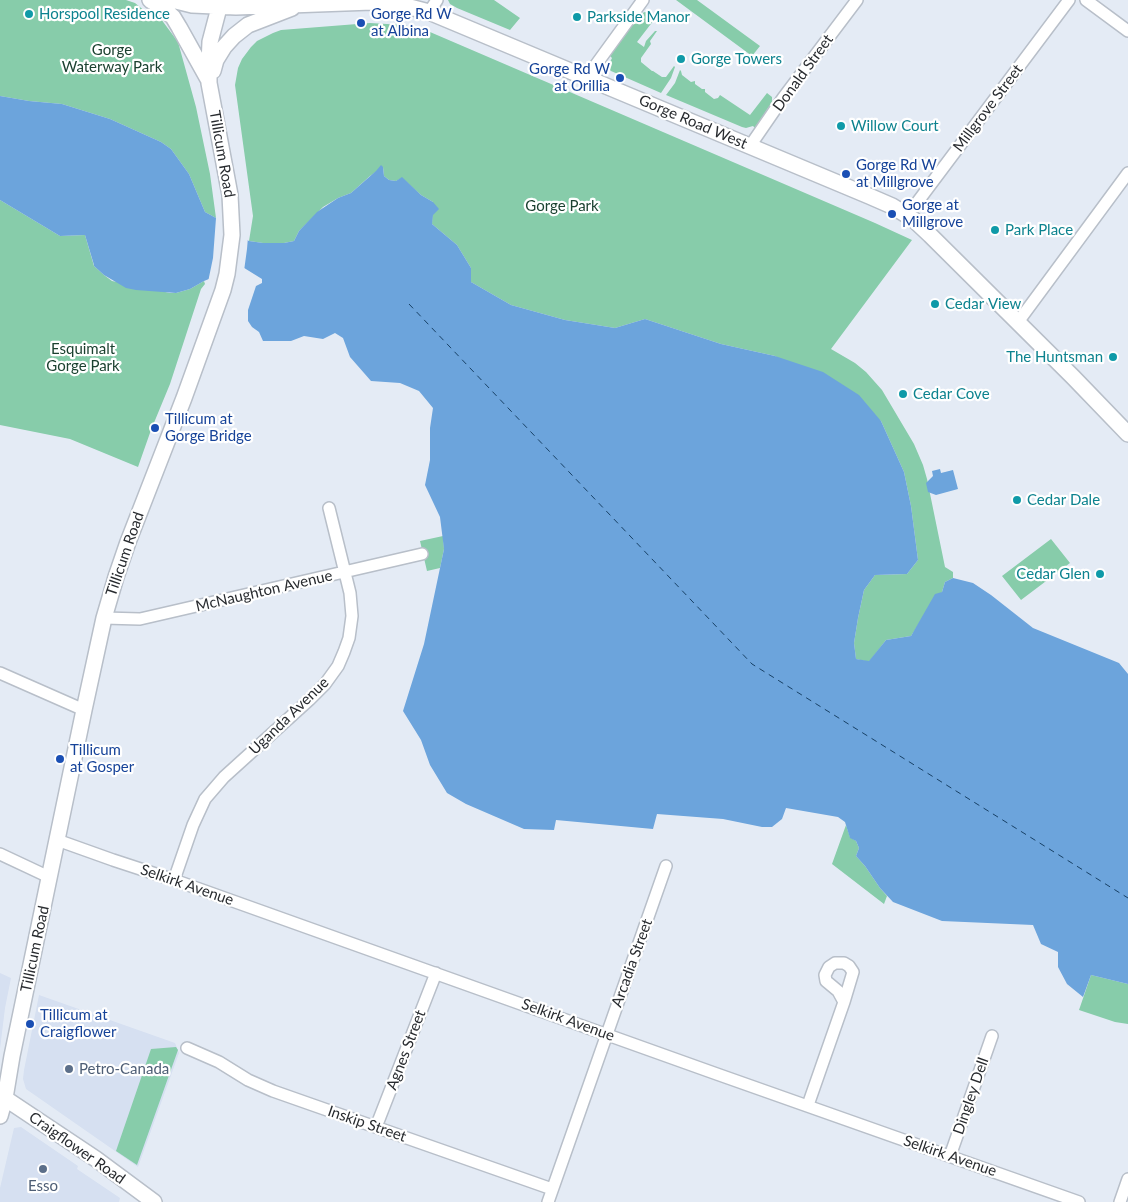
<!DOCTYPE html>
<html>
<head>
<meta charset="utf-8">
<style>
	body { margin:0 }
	canvas { display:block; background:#e4ebf5 }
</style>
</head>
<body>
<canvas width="1128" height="1202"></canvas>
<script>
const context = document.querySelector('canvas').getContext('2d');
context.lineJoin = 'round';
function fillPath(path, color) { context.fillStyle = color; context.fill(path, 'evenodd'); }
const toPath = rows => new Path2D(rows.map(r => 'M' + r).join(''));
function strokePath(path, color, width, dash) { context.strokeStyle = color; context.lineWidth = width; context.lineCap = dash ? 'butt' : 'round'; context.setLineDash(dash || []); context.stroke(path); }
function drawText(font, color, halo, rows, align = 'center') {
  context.font = font + ' Lato,sans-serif'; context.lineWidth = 4.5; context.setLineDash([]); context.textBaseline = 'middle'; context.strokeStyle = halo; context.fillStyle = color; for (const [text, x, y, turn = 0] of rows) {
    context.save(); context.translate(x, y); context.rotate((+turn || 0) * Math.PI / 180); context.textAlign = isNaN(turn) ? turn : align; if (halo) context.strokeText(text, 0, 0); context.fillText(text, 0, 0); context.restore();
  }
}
const built = toPath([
	[0,973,11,978,5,1008,0,1049],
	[39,995,175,1043,179,1053,138,1167,26,1089,23,1079,24,1070],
	[21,1127,78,1166,77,1169,120,1198,119,1202,0,1202,0,1188,14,1128]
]);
const green = toPath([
	[0,0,126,0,135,3,146,12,161,19,178,42,196,107,210,174,216,218,205,212,189,174,171,149,161,142,110,119,62,104,29,101,0,96],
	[448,0,494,0,520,18,510,30,457,8,450,4],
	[676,0,697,0,760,46,752,56],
	[645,12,651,13,656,15,657,16,637,42,644,47,646,41,655,31,657,31,650,41,651,44,641,58,641,62,652,71,653,71,662,77,666,77,674,66,675,67,671,78,661,93,611,71,609,69,609,64,612,58,610,56,640,14],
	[370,23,404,25,430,32,875,223,912,240,831,349,855,363,866,372,882,390,914,444,923,465,927,479,945,567,953,572,953,578,945,582,942,592,922,619,911,636,886,640,869,662,856,659,854,643,858,618,864,590,875,575,907,574,918,560,911,506,904,472,881,421,775,356,721,344,645,319,615,328,565,320,511,305,471,282,471,268,457,245,432,224,433,202,421,195,402,178,396,181,389,180,384,176,383,167,370,176,351,193,338,198,323,207,299,231,294,241,284,243,263,243,249,241,253,216,235,85,238,68,242,59,251,47,257,41,273,33,281,30],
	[680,70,681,71,682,75,691,82,695,81,695,84,702,89,705,89,705,92,714,99,718,98,720,95,750,115,767,93,772,97,772,102,755,128,753,126,746,128,742,127,666,95,675,83],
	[0,200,60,236,85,235,94,266,104,275,112,281,170,293,176,293,190,289,204,281,205,284,201,289,170,384,151,430,138,467,70,439,0,425],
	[443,536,444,549,440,568,427,571,420,541],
	[1051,539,1070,563,1021,600,1002,576],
	[846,825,850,837,856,841,859,848,856,856,865,866,880,888,887,896,884,904,832,864],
	[1091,975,1128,984,1128,1024,1115,1022,1079,1010],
	[176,1047,178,1050,137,1165,116,1151,151,1049]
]);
const water = toPath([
	[0,96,29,101,62,104,110,119,161,142,171,149,189,174,205,212,216,218,225,227,249,241,263,243,284,243,294,241,299,231,317,212,338,198,351,193,376,171,381,165,383,167,384,176,389,180,396,181,402,177,421,195,433,202,439,209,433,215,432,224,457,245,471,268,471,282,511,305,565,320,615,328,645,319,721,344,775,356,823,372,859,395,881,421,904,472,911,506,918,560,907,574,875,575,864,590,858,618,854,643,856,659,869,661,886,640,911,636,935,594,942,592,945,582,953,578,973,583,991,595,1033,628,1119,663,1128,674,1128,984,1091,975,1083,997,1067,984,1058,967,1058,952,1041,944,1033,925,942,921,893,902,880,888,865,866,856,856,859,848,856,841,850,838,845,822,838,817,786,808,782,819,772,827,762,827,723,819,657,814,653,829,556,820,554,830,524,829,466,804,447,793,430,765,421,740,403,711,424,644,444,549,440,517,425,485,430,460,430,428,433,408,419,391,400,383,371,381,350,357,343,338,335,333,323,339,304,336,291,341,263,341,259,332,252,327,248,321,248,310,256,286,262,283,262,279,241,266,204,281,190,289,176,293,136,290,126,288,104,275,94,266,94,265,85,235,60,236,0,200],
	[940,469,941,473,953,470,958,489,936,495,928,492,926,483,933,476,932,471]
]);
const pier = toPath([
	[216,218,219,218,226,225,248,237,247,249,244,271,241,269,208,282,213,258]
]);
const ferry = toPath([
	[409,304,752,664,1128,898]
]);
const street = toPath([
	[1086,0,1128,31],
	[429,12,437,0],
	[588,78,595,66,643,0],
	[750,146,783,98,857,0],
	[905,214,916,204,1069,0],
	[1018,322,1128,173],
	[104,618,140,619,422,554],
	[0,673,84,710],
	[57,840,113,860,174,880,714,1073,1079,1202],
	[0,854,49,877],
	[174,880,193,825,205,799,224,777,309,700,325,684,338,666,344,652,349,638,352,616,350,593,329,508],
	[835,963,844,963,849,966,853,972,844,1002,838,991,826,981,825,975,829,967,835,963],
	[187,1048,219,1062,248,1080,273,1091,552,1189],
	[808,1105,844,1002],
	[376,1127,436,973],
	[950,1156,992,1036],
	[548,1202,666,866],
	[1120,1202,1128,1179]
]);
const secondary = toPath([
	[150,0,163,8,173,17,179,27,208,79],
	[172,0,192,5,236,7,372,2,388,3,406,6,429,12,869,196,892,206,905,214,914,220,930,235,1073,377,1128,434],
	[213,71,216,60,224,47,234,36,248,25,292,8],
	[0,1095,96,1159,154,1202],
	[0,1116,5,1098,12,1056,84,710,104,618,116,577,128,542,184,398,223,290,227,274,232,235,230,195,209,83,209,63,210,42,221,0]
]);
const markers = [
	[29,14,5,"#0f9aa8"],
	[577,17,5,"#0f9aa8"],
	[361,23,5,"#1a4fb4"],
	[681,59,5,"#0f9aa8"],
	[620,78,5,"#1a4fb4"],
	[841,126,5,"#0f9aa8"],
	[846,174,5,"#1a4fb4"],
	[892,214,5,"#1a4fb4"],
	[995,230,5,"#0f9aa8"],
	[935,304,5,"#0f9aa8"],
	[1113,357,5,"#0f9aa8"],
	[903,394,5,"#0f9aa8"],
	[155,428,5,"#1a4fb4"],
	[1017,500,5,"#0f9aa8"],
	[1100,574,5,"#0f9aa8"],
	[60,759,5,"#1a4fb4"],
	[30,1024,5,"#1a4fb4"],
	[69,1069,5,"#5c6f8a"],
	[43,1169,5,"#5c6f8a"]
];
const cultureNames = [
	["Horspool Residence",39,14],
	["Parkside Manor",587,17],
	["Gorge Towers",691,59],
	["Willow Court",851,126],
	["Park Place",1005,230],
	["Cedar View",945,304],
	["The Huntsman",1103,357,"right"],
	["Cedar Cove",913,394],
	["Cedar Dale",1027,500],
	["Cedar Glen",1090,574,"right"]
];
const transitNames = [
	["Gorge Rd W",371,14],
	["at Albina",371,31],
	["Gorge Rd W",610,69,"right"],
	["at Orillia",610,86,"right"],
	["Gorge Rd W",856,165],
	["at Millgrove",856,182],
	["Gorge at",902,205],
	["Millgrove",902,222],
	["Tillicum at",165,419],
	["Gorge Bridge",165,436],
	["Tillicum",70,750],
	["at Gosper",70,767],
	["Tillicum at",40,1015],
	["Craigflower",40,1032]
];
const parkNames = [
	["Gorge",112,50],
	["Waterway Park",112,67],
	["Gorge Park",562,206],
	["Esquimalt",83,349],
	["Gorge Park",83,366]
];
const streetNames = [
	["Donald Street",803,73,-54],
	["Millgrove Street",988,108,-53],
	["Gorge Road West",693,122,23],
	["Tillicum Road",222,154,80],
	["Tillicum Road",125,554,-71],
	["McNaughton Avenue",264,591,-13],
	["Uganda Avenue",289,716,-44],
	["Selkirk Avenue",187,885,19],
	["Tillicum Road",35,949,-78],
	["Arcadia Street",632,963,-70],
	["Selkirk Avenue",568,1020,20],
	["Agnes Street",406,1050,-69],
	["Dingley Dell",971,1096,-71],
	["Inskip Street",367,1124,19],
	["Craigflower Road",77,1148,35],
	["Selkirk Avenue",950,1156,19]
];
const serviceNames = [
	["Petro-Canada",79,1069],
	["Esso",43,1186,"center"]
];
fillPath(built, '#d6e0f1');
fillPath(green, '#87ccaa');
fillPath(water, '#6ca4dc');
fillPath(pier, '#e4ebf5');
strokePath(ferry, '#184166', 1, [6, 5]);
strokePath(street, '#b8bfc9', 14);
strokePath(secondary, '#b8bfc9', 18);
strokePath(street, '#fff', 11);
strokePath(secondary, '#fff', 15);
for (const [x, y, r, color] of markers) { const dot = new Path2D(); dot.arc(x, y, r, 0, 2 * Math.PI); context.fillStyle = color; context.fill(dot); strokePath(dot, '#fff', 2); }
drawText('15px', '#0d838f', '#fff', cultureNames, 'left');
drawText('15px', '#164399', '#fff', transitNames, 'left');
drawText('15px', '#1b4130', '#fff', parkNames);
drawText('15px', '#282b2f', '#fff', streetNames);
drawText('15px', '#4e5e75', '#fff', serviceNames, 'left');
</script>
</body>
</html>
